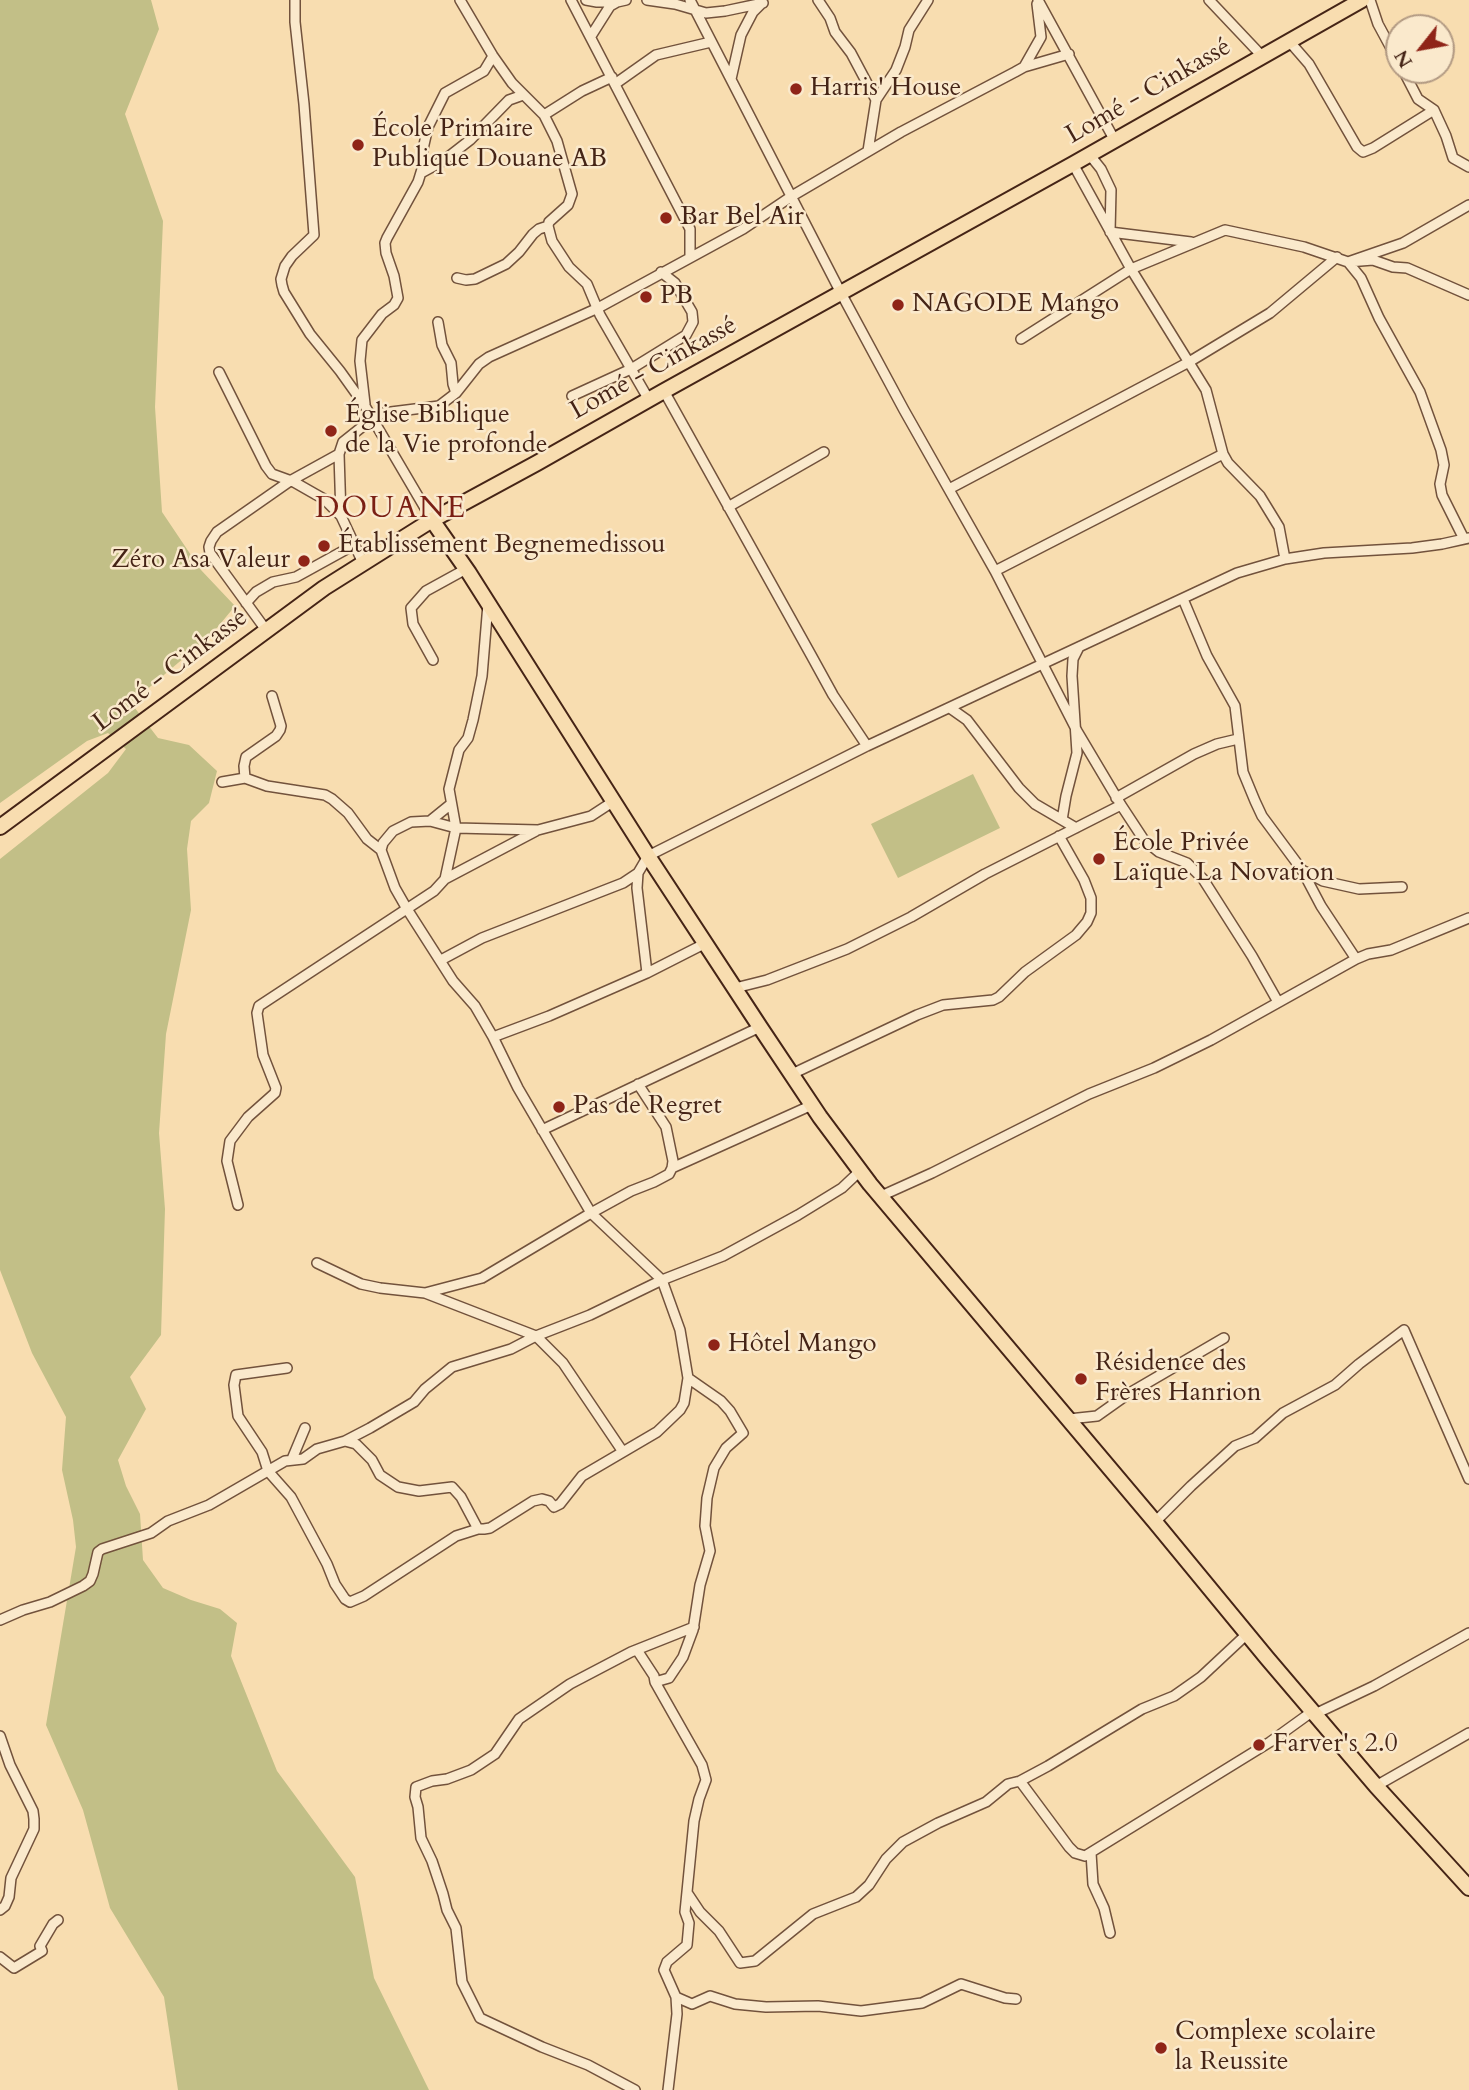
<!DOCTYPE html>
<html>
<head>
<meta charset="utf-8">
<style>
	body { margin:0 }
	#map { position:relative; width:1469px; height:2090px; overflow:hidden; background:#f8ddb0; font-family:Cardo,serif }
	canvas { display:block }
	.north { position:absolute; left:1385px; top:14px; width:70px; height:70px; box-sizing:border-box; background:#fae9cc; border:2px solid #b29a83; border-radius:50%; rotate:239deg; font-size:19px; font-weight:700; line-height:28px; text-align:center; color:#452416 }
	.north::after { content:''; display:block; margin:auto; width:24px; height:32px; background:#8f2418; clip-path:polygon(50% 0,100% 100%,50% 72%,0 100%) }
</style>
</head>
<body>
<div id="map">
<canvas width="1469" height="2090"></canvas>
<div class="north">N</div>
</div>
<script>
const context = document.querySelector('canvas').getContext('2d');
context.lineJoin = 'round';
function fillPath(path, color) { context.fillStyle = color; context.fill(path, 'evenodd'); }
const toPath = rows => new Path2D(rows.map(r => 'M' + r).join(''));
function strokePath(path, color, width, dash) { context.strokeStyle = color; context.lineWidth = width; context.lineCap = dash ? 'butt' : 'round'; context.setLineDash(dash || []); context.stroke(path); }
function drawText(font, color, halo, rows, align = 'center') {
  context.font = font + ' Cardo,serif'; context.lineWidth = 5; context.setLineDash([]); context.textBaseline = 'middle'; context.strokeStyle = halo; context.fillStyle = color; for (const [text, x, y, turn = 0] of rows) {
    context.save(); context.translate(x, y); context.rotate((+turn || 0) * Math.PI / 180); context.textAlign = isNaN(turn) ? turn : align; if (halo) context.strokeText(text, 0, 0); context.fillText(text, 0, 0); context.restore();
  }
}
const green = toPath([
	[0,0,151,0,159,29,125,114,163,221,155,407,162,512,201,570,235,606,212,634,131,703,158,738,189,745,217,771,209,803,191,821,187,849,191,910,166,1034,159,1133,165,1209,161,1335,130,1377,146,1409,118,1460,126,1486,140,1514,143,1560,163,1588,191,1600,220,1609,237,1623,231,1656,277,1771,355,1877,374,1978,429,2090,178,2090,164,1997,110,1908,83,1810,46,1725,76,1547,73,1520,62,1470,66,1417,32,1353,0,1270,0,859,108,773,126,749,108,733,87,741,0,803],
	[973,774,1000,828,898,878,871,824]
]);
const minor = toPath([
	[295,0,295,22,304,104,314,235,292,256,285,266,281,279,282,285,284,292,310,334,340,371,365,406,432,520],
	[460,0,493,56,512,83,544,115,557,141,572,194,568,205,549,222,548,226,552,241,569,267,587,284,600,315,649,400],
	[571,0,690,229,690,257],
	[586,0,597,2,615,2],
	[647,0,675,4,706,13,725,11,763,3],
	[690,0,841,293,904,410,995,571,1077,731,1121,805,1144,840,1159,852,1187,863,1203,879,1252,956,1278,1002],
	[818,0,830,18,835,32,851,53,876,100],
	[1038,0,1114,139],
	[1209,0,1262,56],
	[1370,0,1378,24,1399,63],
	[591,36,610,6,617,2,626,0],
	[1289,41,1309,64,1357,147,1363,152,1373,148,1434,110],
	[1024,67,1041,37,1037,4],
	[1403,70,1418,99,1434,110,1446,136,1453,158,1469,167],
	[731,79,741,35,753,12,762,3],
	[615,84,656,55,711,42],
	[544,115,582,91,612,77],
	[868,151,876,100,896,70,905,47,909,30,928,0],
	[1089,154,1101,169,1111,190,1110,232,1191,242],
	[1073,164,1131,269,1206,390,1223,454,1228,463,1260,496,1279,527,1285,559],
	[421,173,443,161,470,140,509,100,523,95],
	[457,278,466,280,475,279,506,264,519,252,533,234,539,229,548,226],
	[438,322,442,345,451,363,453,384,456,393],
	[1021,339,1131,269,1225,230,1304,247,1348,262,1373,260,1393,267,1407,268,1469,295],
	[219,372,266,466,272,474,294,482,315,494,324,499,341,516],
	[664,391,811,655,833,695,867,746],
	[572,396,631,369,686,335,693,322,692,312,675,283,661,272],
	[365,404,360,361,362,340,382,314,394,305,398,298,394,276,386,253,385,243,387,238,418,182,422,169,423,149,428,127,445,93,484,71,493,56],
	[949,489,1189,362,1270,313,1337,257],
	[728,507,824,452],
	[1464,539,1442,495,1440,484,1444,465,1441,450,1420,392,1379,318,1361,278,1348,262,1403,243,1469,205],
	[363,563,341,516,339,454,343,442,372,419,383,413,439,406,456,393,479,364,489,357,598,308,743,229,792,196,901,132,1015,72,1024,67,1069,54],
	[995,571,1223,454],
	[1183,599,1207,656,1235,706,1243,772,1255,801,1262,816,1302,870,1321,906,1356,959],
	[246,603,256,592,273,582,296,577,354,545],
	[266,630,210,553,209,547,211,541,217,532,290,481,339,454],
	[433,660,413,624,411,608,426,591,466,569],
	[950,708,967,720,1019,788,1035,804,1076,828],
	[245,778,244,766,246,757,276,736,280,730,281,726,272,696],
	[222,782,245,778,267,786,325,795,332,799,348,813,367,839,381,850],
	[1116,798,1194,754,1217,744,1238,739],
	[1062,820,1066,796,1077,753,1072,676,1073,659,1079,647],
	[430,821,451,804],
	[1304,871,1323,881,1359,889,1402,887],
	[445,879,536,831],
	[441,960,482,938,623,883,638,873],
	[647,973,637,888,638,873,648,856,867,746,1237,573,1285,559,1324,553,1412,548,1442,544,1469,538],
	[735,988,767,980,847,949,911,917,985,874,1121,805],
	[493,1037,549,1016,647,973,706,943],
	[792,1074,917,1015,943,1005,993,1000,999,997,1025,972,1076,935,1087,922,1091,913,1091,898,1084,880,1059,836],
	[542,1130,760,1027],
	[672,1168,812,1105],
	[881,1196,932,1173,1089,1094,1154,1068,1211,1040,1356,959,1368,954,1391,950,1469,918],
	[238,1205,227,1161,230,1141,248,1117,275,1093,276,1088,263,1055,257,1013,259,1006,434,891,445,879,456,828,449,789,459,750,468,738,473,720,482,676,488,604],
	[317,1263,361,1284,380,1288,425,1293,482,1278,591,1213,631,1191,654,1182,669,1174,672,1168,673,1161,666,1127,638,1084],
	[425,1293,536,1336,563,1363,623,1452],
	[287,1368,236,1375,234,1385,238,1416,262,1452,268,1471,291,1497,327,1564,335,1584,345,1599,350,1602,364,1596,456,1536,478,1529],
	[1069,1419,1097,1416,1128,1394,1224,1338],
	[345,1441,356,1444,372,1460,380,1475,398,1487,419,1491,452,1487,461,1497,478,1529,484,1529,490,1528,533,1501,542,1499,549,1501,554,1507,560,1504,582,1476,657,1432,680,1410,684,1403,688,1378,680,1330,662,1280,591,1213,518,1088,493,1037,475,1006,453,981,407,909,395,888,381,850,383,843,393,831,411,822,430,821,456,828,538,830,591,816,614,801],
	[292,1459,305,1428],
	[1155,1522,1191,1486,1235,1446,1255,1438,1283,1413,1335,1385,1359,1364,1404,1330,1469,1479],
	[0,1620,23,1610,50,1602,83,1586,90,1581,93,1574,98,1552,102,1549,151,1533,168,1521,209,1505,285,1461,303,1459,317,1449,345,1441,370,1428,414,1402,425,1389,452,1367,511,1349,536,1336,590,1315,662,1280,723,1256,798,1215,842,1188,860,1171],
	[637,1650,654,1676,655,1682],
	[1315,1714,1374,1686,1469,1633],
	[0,1736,10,1765,33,1811,34,1819,34,1829,11,1878,9,1897,5,1906,0,1910],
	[1020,1781,1069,1847,1075,1853,1085,1856,1270,1742,1313,1711],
	[1376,1786,1469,1733],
	[1091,1853,1093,1884,1104,1908,1110,1933],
	[688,1894,700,1912,719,1931,740,1963,755,1961,813,1914,856,1897,869,1885,886,1859,903,1842,938,1823,986,1802,1008,1784,1020,1781,1048,1766,1142,1709,1174,1696,1201,1677,1247,1634],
	[0,1957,14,1968,42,1951,40,1946,53,1924,58,1920],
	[676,1997,692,2004,710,1996,735,2004,766,2007,818,2006,861,2011,922,2003,961,1984,1005,1998,1016,1999],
	[635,2090,588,2065,542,2047,480,2018,462,1982,456,1928,447,1910,443,1894,432,1861,421,1838,418,1807,415,1797,416,1787,432,1781,447,1779,471,1770,495,1754,519,1719,570,1684,631,1652,694,1627],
	[668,2090,677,2014,676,1997,664,1970,667,1962,687,1945,689,1923,685,1912,694,1821,699,1799,706,1780,702,1765,655,1682,669,1678,683,1657,693,1630,700,1585,710,1551,705,1526,707,1498,714,1468,726,1448,743,1433,730,1411,721,1401,688,1378]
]);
const primary = toPath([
	[432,520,469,573,648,856,760,1027,820,1117,870,1184,1155,1522,1267,1658,1376,1786,1469,1888]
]);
const trunk = toPath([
	[0,827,324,588,432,520,537,463,664,391,1073,164,1362,0]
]);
const markers = [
	[796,89,7,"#8f2418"],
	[358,145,7,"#8f2418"],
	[666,218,7,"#8f2418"],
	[646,297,7,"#8f2418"],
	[898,305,7,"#8f2418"],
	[331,431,7,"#8f2418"],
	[324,546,7,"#8f2418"],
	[304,561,7,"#8f2418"],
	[1099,859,7,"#8f2418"],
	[559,1107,7,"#8f2418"],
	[714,1345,7,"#8f2418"],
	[1081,1379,7,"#8f2418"],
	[1259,1745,7,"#8f2418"],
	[1161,2048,7,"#8f2418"]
];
const poiNames = [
	["Harris' House",810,89],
	["École Primaire",372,130],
	["Publique Douane AB",372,160],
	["Bar Bel Air",680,218],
	["PB",660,297],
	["NAGODE Mango",912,305],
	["Église Biblique",345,416],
	["de la Vie profonde",345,446],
	["Établissement Begnemedissou",338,546],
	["Zéro Asa Valeur",290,561,"right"],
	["École Privée",1113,844],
	["Laïque La Novation",1113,874],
	["Pas de Regret",573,1107],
	["Hôtel Mango",728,1345],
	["Résidence des",1095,1364],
	["Frères Hanrion",1095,1394],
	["Farver's 2.0",1273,1745],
	["Complexe scolaire",1175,2033],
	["la Reussite",1175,2063]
];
const streetNames = [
	["Lomé - Cinkassé",1149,92,-30],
	["Lomé - Cinkassé",654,369,-29],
	["Lomé - Cinkassé",171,671,-37]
];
const quarterNames = [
	["DOUANE",391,510]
];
fillPath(green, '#c2bf87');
strokePath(minor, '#72523c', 12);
strokePath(primary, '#452416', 18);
strokePath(trunk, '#452416', 18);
strokePath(minor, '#fae9cc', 9);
strokePath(primary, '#f8ddb0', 14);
strokePath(trunk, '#f8ddb0', 14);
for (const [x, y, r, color] of markers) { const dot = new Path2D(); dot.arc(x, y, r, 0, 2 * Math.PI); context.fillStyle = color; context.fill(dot); strokePath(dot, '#fae9cc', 2.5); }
drawText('26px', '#452416', '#fae9cc', poiNames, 'left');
drawText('26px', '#452416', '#fae9cc', streetNames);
context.letterSpacing = '2px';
drawText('30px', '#7a1f14', '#fae9cc', quarterNames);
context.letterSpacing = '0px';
</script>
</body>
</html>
